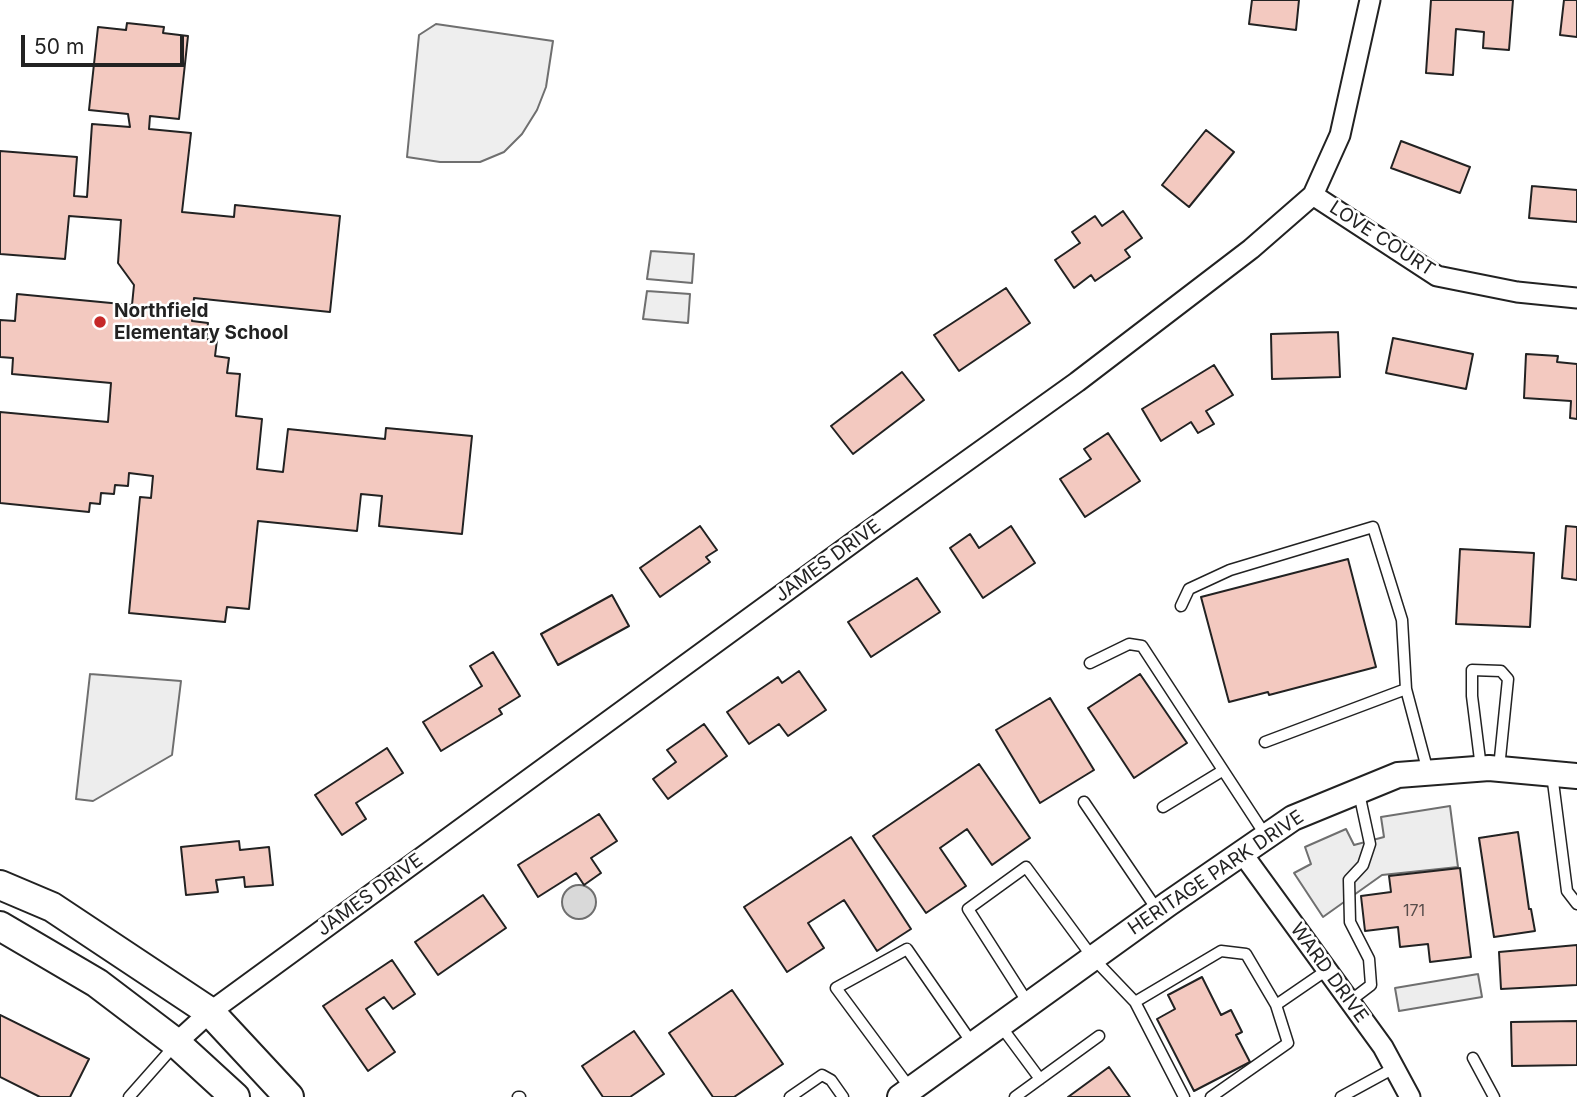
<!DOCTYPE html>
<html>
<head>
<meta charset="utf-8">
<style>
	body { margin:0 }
	#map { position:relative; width:1577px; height:1097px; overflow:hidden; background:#fff; font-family:Inter,sans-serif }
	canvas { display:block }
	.scale { position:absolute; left:21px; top:35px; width:163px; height:32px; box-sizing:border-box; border:4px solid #222; border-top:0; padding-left:9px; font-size:21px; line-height:24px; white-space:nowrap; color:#222; -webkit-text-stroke:5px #fff; paint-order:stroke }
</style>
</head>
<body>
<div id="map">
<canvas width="1577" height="1097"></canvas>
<div class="scale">50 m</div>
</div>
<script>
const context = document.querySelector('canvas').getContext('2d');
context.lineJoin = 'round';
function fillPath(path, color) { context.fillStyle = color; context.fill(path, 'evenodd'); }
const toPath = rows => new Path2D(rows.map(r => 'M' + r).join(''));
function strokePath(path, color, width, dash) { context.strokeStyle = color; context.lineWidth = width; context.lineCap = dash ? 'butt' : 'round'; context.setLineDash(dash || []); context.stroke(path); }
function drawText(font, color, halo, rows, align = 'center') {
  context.font = font + ' Inter,sans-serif'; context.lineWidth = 5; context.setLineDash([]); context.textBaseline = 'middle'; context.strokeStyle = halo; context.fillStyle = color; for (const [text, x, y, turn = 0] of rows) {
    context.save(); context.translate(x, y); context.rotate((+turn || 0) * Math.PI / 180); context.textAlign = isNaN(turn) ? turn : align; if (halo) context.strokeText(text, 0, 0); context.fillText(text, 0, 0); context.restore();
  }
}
const green = toPath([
	[436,24,553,41,546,87,537,110,522,134,504,152,480,162,440,162,407,157,419,35,436,24],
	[651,251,694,254,692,283,647,279,651,251],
	[647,291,690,294,688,323,643,319,647,291]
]);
const parking = toPath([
	[90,674,181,681,172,755,93,801,76,799,90,674],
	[1450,806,1458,867,1382,875,1323,917,1294,873,1311,864,1305,847,1346,829,1354,845,1384,837,1381,817,1450,806],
	[1478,974,1482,997,1399,1011,1395,988,1478,974]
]);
const water = toPath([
	'562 902a17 17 0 1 1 34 0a17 17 0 1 1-34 0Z'
]);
const building = toPath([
	[1252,0,1299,0,1296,30,1249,24,1252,0],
	[1431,0,1513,0,1509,50,1483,48,1484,32,1456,29,1453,75,1426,73,1431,0],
	[1564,0,1577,0,1577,37,1560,35,1564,0],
	[127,23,164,27,163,33,188,36,179,119,150,116,149,129,191,133,182,212,234,217,235,205,340,216,330,312,194,298,192,321,208,323,206,339,217,340,215,356,229,358,227,373,240,374,236,416,262,419,257,469,283,472,288,429,385,439,386,428,472,436,462,534,379,526,382,496,361,494,357,531,258,521,249,609,227,607,225,622,129,613,140,497,151,498,153,476,129,473,128,486,115,485,114,494,101,493,100,504,90,503,89,512,0,503,0,412,108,422,111,383,12,374,13,358,0,357,0,320,15,321,17,294,132,305,134,285,118,263,121,220,69,216,65,259,0,254,0,151,77,157,74,196,87,197,92,124,130,127,128,114,89,110,98,27,126,30,127,23],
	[1206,130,1234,152,1189,207,1162,185,1206,130],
	[1401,141,1470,167,1460,193,1391,168,1401,141],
	[1532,186,1577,190,1577,222,1529,218,1532,186],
	[1123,211,1142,238,1125,250,1130,257,1095,281,1091,275,1074,288,1055,260,1080,243,1072,232,1095,216,1102,226,1123,211],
	[1006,288,1030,323,959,371,934,335,1006,288],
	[1338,332,1340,377,1272,379,1271,334,1338,332],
	[1393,338,1473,354,1466,389,1386,373,1393,338],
	[1526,354,1558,356,1557,362,1577,364,1577,419,1570,418,1571,401,1524,398,1526,354],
	[1214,365,1233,395,1206,411,1214,424,1198,433,1191,422,1161,441,1142,409,1214,365],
	[902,372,924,400,853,454,831,426,902,372],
	[1108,433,1140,481,1085,517,1060,479,1091,459,1084,449,1108,433],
	[700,526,717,550,706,557,710,562,660,597,640,568,700,526],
	[1011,526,1035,563,983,598,950,548,970,534,979,548,1011,526],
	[1566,526,1577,527,1577,580,1562,578,1566,526],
	[1460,549,1534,553,1530,627,1456,624,1460,549],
	[1348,559,1376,667,1269,695,1268,692,1229,702,1201,597,1348,559],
	[917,578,940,612,871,657,848,622,917,578],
	[612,595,629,626,558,665,541,634,612,595],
	[493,652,520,696,499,709,502,714,441,751,423,722,482,686,470,666,493,652],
	[799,671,826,710,788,736,779,724,749,744,727,712,778,677,782,683,799,671],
	[1140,674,1187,743,1134,778,1088,708,1140,674],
	[1050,698,1094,770,1040,803,996,730,1050,698],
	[704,724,727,756,668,799,653,779,676,762,667,750,704,724],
	[387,748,403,773,356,803,366,819,342,835,315,795,387,748],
	[979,764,1030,838,992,865,967,829,940,848,966,886,926,913,873,836,979,764],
	[599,814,617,841,591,858,601,873,584,885,576,873,538,897,518,865,599,814],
	[1518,832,1529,909,1531,909,1535,931,1494,937,1479,838,1518,832],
	[851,837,911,929,877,951,844,900,808,923,824,948,787,972,744,907,851,837],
	[239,841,240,850,269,847,273,885,245,887,244,877,216,880,218,892,186,895,181,847,239,841],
	[1460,868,1471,957,1430,962,1428,944,1400,947,1398,927,1365,931,1361,896,1391,892,1389,876,1460,868],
	[483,895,506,928,438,975,415,942,483,895],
	[1577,945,1577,985,1501,989,1499,952,1577,945],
	[392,960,415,994,393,1009,384,997,366,1009,395,1052,368,1071,323,1006,392,960],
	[1202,977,1221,1015,1231,1010,1242,1032,1236,1035,1250,1062,1194,1091,1157,1019,1175,1009,1168,995,1202,977],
	[732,990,783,1064,734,1097,713,1097,669,1033,732,990],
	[0,1015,89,1059,70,1097,40,1097,0,1077,0,1015],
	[1577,1021,1577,1065,1512,1066,1511,1022,1577,1021],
	[634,1031,664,1074,630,1097,603,1097,582,1066,634,1031],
	[1109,1067,1130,1097,1068,1097,1109,1067]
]);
const service = toPath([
	[1181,606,1189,589,1230,570,1373,527,1402,620,1406,689,1428,772],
	[1090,663,1129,644,1142,646,1266,836],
	[1265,742,1406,689],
	[1481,768,1472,696,1472,670,1501,671,1508,679,1499,768],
	[1552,774,1567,891,1577,904],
	[1084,802,1158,911],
	[1163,807,1222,771],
	[1350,1001,1371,985,1369,959,1350,922,1349,880,1363,865,1370,844,1359,793],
	[1135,1002,1184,1097],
	[1028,1003,968,909,1026,867,1093,958,1135,1002,1221,951,1246,954,1276,1005,1327,970],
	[1000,1025,1040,1079],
	[1473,1058,1494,1097],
	[910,1088,836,988,907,949,972,1043],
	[129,1097,175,1045],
	[518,1097,520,1097],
	[790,1097,822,1075,831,1080,843,1097],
	[1015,1097,1099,1036],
	[1211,1097,1288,1043,1276,1005],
	[1341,1097,1394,1068]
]);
const minor = toPath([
	[1313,195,1437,276,1517,292,1577,298],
	[1242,853,1383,1047,1410,1097],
	[176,1043,210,1012,866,533,1077,382,1251,249,1313,195,1340,135,1370,0]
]);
const tertiary = toPath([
	[900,1097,1168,904,1293,818,1398,775,1489,768,1577,776]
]);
const secondary = toPath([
	[0,885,52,907,210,1012,289,1097],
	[0,926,97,983,176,1043,235,1097]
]);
const markers = [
	[100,322,7,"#c62828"]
];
const numberNames = [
	["171",1414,911]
];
const streetNames = [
	["LOVE COURT",1382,239,33],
	["JAMES DRIVE",828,561,-36],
	["HERITAGE PARK DRIVE",1216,873,-34],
	["JAMES DRIVE",370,895,-36],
	["WARD DRIVE",1329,973,54]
];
const poiNames = [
	["Northfield",114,311],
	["Elementary School",114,333]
];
fillPath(green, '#eee');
strokePath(green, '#6f6f6f', 2);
fillPath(parking, '#ededed');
strokePath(parking, '#6f6f6f', 2);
fillPath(water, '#d9d9d9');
strokePath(water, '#6f6f6f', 2);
fillPath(building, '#f3c9c0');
strokePath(building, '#222', 2);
strokePath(service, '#222', 13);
strokePath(minor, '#222', 23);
strokePath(tertiary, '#222', 28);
strokePath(secondary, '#222', 32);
strokePath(service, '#fff', 10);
strokePath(minor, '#fff', 19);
strokePath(tertiary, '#fff', 24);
strokePath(secondary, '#fff', 28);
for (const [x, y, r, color] of markers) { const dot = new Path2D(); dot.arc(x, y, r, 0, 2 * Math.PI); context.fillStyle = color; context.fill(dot); strokePath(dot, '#fff', 2.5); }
drawText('16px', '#564c4a', null, numberNames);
drawText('19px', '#222', '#fff', streetNames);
drawText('bold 19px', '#222', '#fff', poiNames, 'left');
</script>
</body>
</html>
